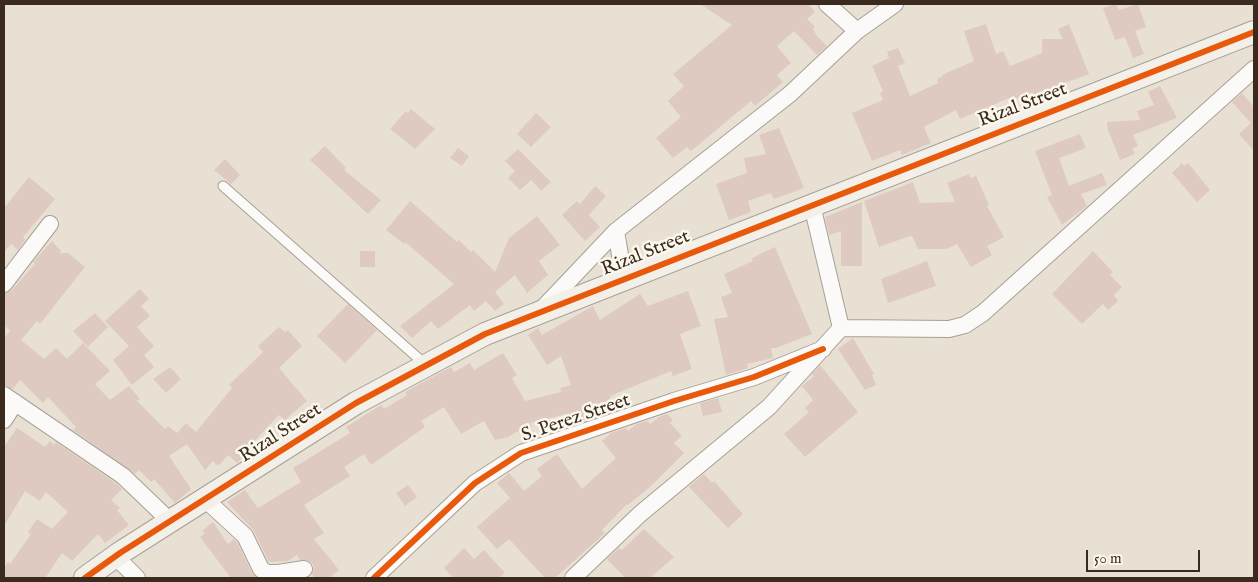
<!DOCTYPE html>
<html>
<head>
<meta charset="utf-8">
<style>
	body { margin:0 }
	#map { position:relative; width:1258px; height:582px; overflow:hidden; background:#e8e0d2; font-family:"IM FELL English",serif }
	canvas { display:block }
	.frame { position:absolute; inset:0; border:5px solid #3b2a1e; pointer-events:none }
	.scale { position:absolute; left:1086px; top:550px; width:114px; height:22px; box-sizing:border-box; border:2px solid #3b2a1e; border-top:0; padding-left:6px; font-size:15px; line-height:18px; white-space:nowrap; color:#3b2a1e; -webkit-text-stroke:4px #fbf7ec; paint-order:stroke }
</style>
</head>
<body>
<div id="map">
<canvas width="1258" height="582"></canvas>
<div class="frame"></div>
<div class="scale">50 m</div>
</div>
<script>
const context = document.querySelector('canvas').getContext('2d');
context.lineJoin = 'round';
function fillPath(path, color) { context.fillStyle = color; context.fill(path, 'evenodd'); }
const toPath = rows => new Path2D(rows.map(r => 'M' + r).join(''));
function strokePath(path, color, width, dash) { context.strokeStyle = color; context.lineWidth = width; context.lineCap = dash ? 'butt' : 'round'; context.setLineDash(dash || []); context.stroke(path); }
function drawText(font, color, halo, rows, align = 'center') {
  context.font = font + ' "IM FELL English",serif'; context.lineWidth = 5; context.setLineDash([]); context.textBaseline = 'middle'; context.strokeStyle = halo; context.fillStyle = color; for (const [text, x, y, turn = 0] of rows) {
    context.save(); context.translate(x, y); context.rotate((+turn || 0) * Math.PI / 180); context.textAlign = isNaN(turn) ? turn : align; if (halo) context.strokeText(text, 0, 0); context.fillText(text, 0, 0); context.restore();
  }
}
const building = toPath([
	[700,4,808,4,815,12,807,19,815,27,813,29,817,36,827,46,817,55,794,31,777,46,791,63,777,75,783,82,755,106,751,101,691,151,687,147,673,158,656,138,681,117,668,101,684,86,673,74,732,25],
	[1116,4,1119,10,1138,4,1146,27,1135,31,1144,54,1133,58,1125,37,1115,40,1103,8],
	[986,24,996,54,1003,51,1010,66,1042,53,1042,39,1063,39,1058,29,1069,24,1089,74,1051,88,1029,100,1026,94,1015,99,1014,96,960,119,956,110,924,127,931,143,902,155,900,150,872,161,852,113,883,100,880,93,883,91,872,66,889,58,887,52,898,48,905,63,898,66,910,96,938,83,937,79,943,76,942,75,974,61,964,31],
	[1160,86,1177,118,1133,135,1138,146,1132,149,1135,154,1120,160,1108,130,1107,122,1140,120,1137,111,1154,105,1148,92],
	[1242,93,1254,107,1254,151,1239,134,1251,123,1232,102],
	[411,109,435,129,415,149,390,129,406,111,408,113],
	[536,113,551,127,531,147,517,134],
	[779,128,804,188,774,199,771,193,748,201,751,212,729,220,716,184,747,173,744,158,766,154,759,135],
	[1080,134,1086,148,1059,158,1069,186,1102,173,1107,185,1081,194,1087,206,1062,225,1047,197,1052,195,1035,151],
	[325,146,346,168,344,170,381,200,368,214,310,160],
	[458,148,469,156,462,166,450,158],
	[518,149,551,182,541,191,531,180,520,190,508,178,515,171,505,161],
	[225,159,240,175,231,184,214,170],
	[1182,163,1184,166,1188,163,1210,190,1197,202,1172,173],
	[969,174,971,178,976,176,989,205,987,206,1004,237,987,246,992,255,971,267,957,244,946,249,918,249,912,236,910,236,879,247,864,201,913,182,920,203,955,202,947,183],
	[29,177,55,199,23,237,25,240,18,250,11,244,4,252,4,208],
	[595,186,606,196,589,215,600,227,585,241,562,215,577,201,580,204],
	[410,201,457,242,459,240,471,252,473,250,495,272,509,238,537,216,560,245,539,261,548,275,527,293,515,275,495,292,504,304,495,311,486,301,474,311,470,305,438,329,431,321,412,338,400,326,454,284,405,242,404,244,386,230],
	[862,202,862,266,841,266,841,231,829,235,825,217],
	[52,241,61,251,59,253,68,253,85,267,40,324,37,321,21,340,44,359,56,348,67,359,83,343,110,371,95,384,110,400,129,386,140,399,137,401,165,429,168,426,177,433,186,423,196,432,232,388,229,385,263,352,258,346,279,327,285,332,288,330,302,346,279,368,307,401,285,420,279,415,247,449,249,451,237,463,228,455,218,466,213,461,205,470,187,444,169,456,191,489,175,503,154,479,151,482,139,470,135,474,73,430,76,427,48,397,43,403,20,380,13,389,4,385,4,338,10,331,4,325,4,294,12,290,35,264,33,262],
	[775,247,812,334,776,348,771,348,773,358,747,364,748,368,726,375,714,319,728,317,721,297,732,293,724,274,753,261,752,258],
	[360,251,375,251,375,267,360,267],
	[1093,251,1113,272,1110,275,1122,287,1114,295,1118,301,1108,310,1103,304,1082,324,1052,294],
	[927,261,936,286,888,303,881,279],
	[140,289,149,299,141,306,150,316,137,327,154,346,144,355,154,367,132,385,113,360,129,346,105,321],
	[688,291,701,326,680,334,692,369,673,376,671,371,610,396,611,402,593,406,596,417,568,424,566,414,530,423,532,427,520,434,518,431,508,437,495,440,484,421,461,434,444,407,421,421,425,427,371,465,364,454,344,467,350,476,304,505,324,533,314,539,339,570,329,578,315,578,312,575,314,568,312,563,307,560,300,560,297,555,288,561,269,562,254,531,227,502,245,490,258,508,301,482,293,468,350,433,346,427,381,405,384,409,407,395,405,392,451,367,454,372,470,363,474,370,503,353,517,375,512,378,525,401,561,392,560,388,571,385,561,356,547,365,528,335,538,328,542,335,593,306,600,320,640,294,648,306],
	[348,304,377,330,345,363,317,336],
	[95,313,108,327,88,347,73,331],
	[853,338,874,374,872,375,876,385,865,390,838,349],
	[820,365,858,412,805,457,784,434,809,412,805,408,813,400,802,386,814,376,812,374],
	[170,367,181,379,166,393,153,379],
	[718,398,722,412,703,416,700,403],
	[667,414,673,420,670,423,682,436,674,443,684,453,652,485,628,505,627,504,602,530,605,533,555,578,545,578,509,539,497,549,477,527,510,498,497,483,509,473,524,491,542,476,537,469,557,454,582,489,616,458,602,441,611,433,626,428,628,431,637,424,647,421,650,424,659,417],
	[17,428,45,447,50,441,54,445,56,442,117,484,122,489,111,500,120,508,117,510,129,525,105,543,98,534,72,561,62,553,45,578,4,578,4,568,8,562,10,564,31,534,28,532,37,519,52,529,68,512,46,492,40,501,25,491,4,526,4,447],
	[704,474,712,483,714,481,743,514,728,528,689,487],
	[408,485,417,497,405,506,396,493],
	[213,522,228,544,234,539,237,542,252,573,257,578,231,578,200,537,205,533,202,531],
	[644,529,674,557,650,578,625,578,607,559,619,548,622,550],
	[464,548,474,559,484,550,505,573,499,578,453,578,444,568]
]);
const lane = toPath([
	[223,186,426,365]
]);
const street = toPath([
	[827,4,857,31],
	[812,205,841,328],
	[624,279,616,231,790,94,857,31,895,4],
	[4,284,50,224],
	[543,308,616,231],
	[841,328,949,329,965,325,983,313,1254,69],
	[4,395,123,476,171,522],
	[4,420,15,403],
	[206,500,245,536,261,569,267,573,278,573,304,569],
	[115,556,137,578],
	[374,578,475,483,521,453,674,401,754,377,823,349],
	[573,578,640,514,769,407,841,328]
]);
const secondary = toPath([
	[85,578,120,553,356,403,485,334,1254,32]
]);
const cycleway = toPath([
	[85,578,120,553,356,403,485,334,1254,32],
	[374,578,475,483,521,453,674,401,754,377,823,349]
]);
const streetNames = [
	["Rizal Street",1023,106,-21],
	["Rizal Street",646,254,-22],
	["S. Perez Street",576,419,-19],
	["Rizal Street",281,434,-33]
];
fillPath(building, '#decac1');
strokePath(lane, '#a6a096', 11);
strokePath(street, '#a6a096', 18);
strokePath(secondary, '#a6a096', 24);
strokePath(lane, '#fcfaf8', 9);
strokePath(street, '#fcfaf8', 16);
strokePath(secondary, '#f3f0ea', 22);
strokePath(cycleway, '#e8590c', 6);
drawText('19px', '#3b2a1e', '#fbf7ec', streetNames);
</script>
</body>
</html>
